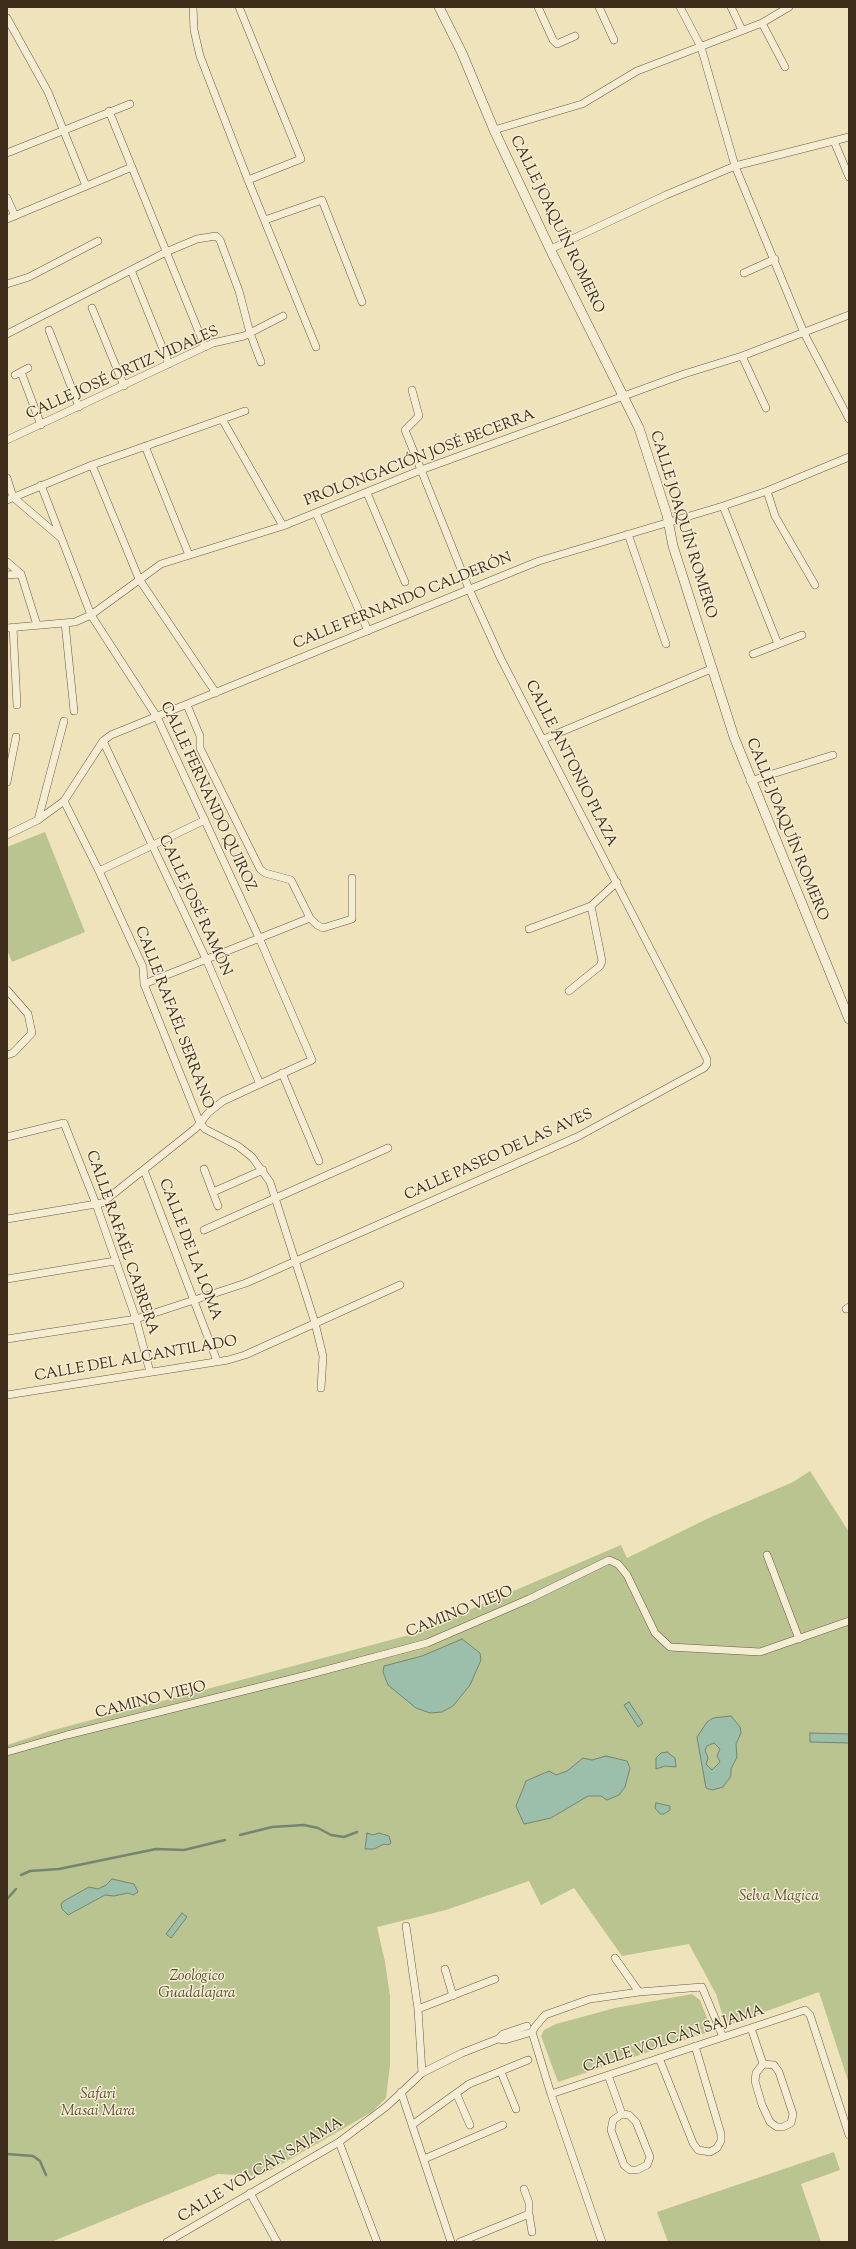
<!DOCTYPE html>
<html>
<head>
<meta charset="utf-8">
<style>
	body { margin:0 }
	#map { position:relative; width:856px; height:2249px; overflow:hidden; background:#efe3bc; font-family:"Sorts Mill Goudy",serif }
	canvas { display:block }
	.frame { position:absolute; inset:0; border:8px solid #3e2d1a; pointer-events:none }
</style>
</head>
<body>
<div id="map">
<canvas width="856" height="2249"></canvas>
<div class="frame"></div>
</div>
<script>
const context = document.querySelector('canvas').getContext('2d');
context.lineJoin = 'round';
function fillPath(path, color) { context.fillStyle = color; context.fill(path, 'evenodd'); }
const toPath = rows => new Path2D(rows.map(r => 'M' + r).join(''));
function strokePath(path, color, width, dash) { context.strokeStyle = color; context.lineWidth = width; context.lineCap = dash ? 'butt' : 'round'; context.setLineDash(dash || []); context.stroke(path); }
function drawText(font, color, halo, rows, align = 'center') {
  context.font = font + ' "Sorts Mill Goudy",serif'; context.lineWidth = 3; context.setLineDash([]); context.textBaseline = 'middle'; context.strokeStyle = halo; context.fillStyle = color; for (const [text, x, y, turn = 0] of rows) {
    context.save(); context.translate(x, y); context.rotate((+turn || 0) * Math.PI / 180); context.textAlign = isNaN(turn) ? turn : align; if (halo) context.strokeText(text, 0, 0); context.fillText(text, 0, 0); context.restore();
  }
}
const green = toPath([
	[45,832,85,932,12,962,7,950,7,847],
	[810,1471,849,1532,849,2084,819,1992,726,2026,716,1994,689,1944,622,1956,574,1888,541,1905,529,1881,446,1910,377,1927,385,1962,390,1996,390,2065,386,2098,372,2112,261,2176,218,2174,51,2242,7,2242,7,1745,50,1731,413,1634,621,1545,627,1558,711,1517,793,1482],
	[692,1994,700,2000,712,2031,558,2082,541,2036,544,2030,556,2024,615,2008],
	[834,2152,840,2170,801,2184,821,2242,668,2242,657,2212]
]);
const water = toPath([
	[462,1639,480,1653,481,1660,470,1685,453,1706,442,1712,430,1713,416,1708,388,1685,383,1672,384,1666,422,1656,462,1639],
	[629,1702,643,1723,638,1727,624,1705,629,1702],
	[731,1716,740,1727,741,1733,736,1744,737,1757,731,1769,731,1776,723,1787,712,1790,706,1788,697,1737,707,1722,713,1718,731,1716],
	[714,1743,720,1749,717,1756,720,1762,712,1770,706,1764,708,1758,705,1750,707,1746,714,1743],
	[810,1733,849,1734,849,1743,810,1742,810,1733],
	[667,1752,675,1758,676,1767,665,1766,656,1769,656,1758,661,1753,667,1752],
	[606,1756,627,1761,630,1768,625,1787,619,1795,607,1800,601,1796,588,1796,551,1818,524,1824,516,1806,526,1781,549,1771,556,1775,567,1771,583,1758,592,1760,606,1756],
	[656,1803,670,1806,670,1810,664,1814,660,1814,655,1808,656,1803],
	[367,1833,373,1835,379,1833,389,1836,391,1843,388,1845,384,1844,374,1849,365,1849,367,1833],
	[112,1879,134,1884,138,1892,133,1895,128,1893,114,1896,105,1895,68,1915,62,1909,61,1904,64,1901,89,1887,98,1889,106,1885,112,1879],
	[182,1913,187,1917,171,1938,166,1934,182,1913]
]);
const stream = toPath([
	[240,1835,272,1827,304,1825,318,1828,331,1835,344,1837,357,1832],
	[21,1875,30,1871,59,1869,156,1849,184,1850,225,1840],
	[7,1899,16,1889],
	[7,2154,33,2156,40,2161,46,2175]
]);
const minor = toPath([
	[193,7,194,30,200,56,248,180,316,347],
	[239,7,301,159,248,180],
	[538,7,553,40,557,44,575,36],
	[599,7,614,40],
	[680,7,701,47,735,166,804,333,849,419],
	[731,7,742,30],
	[7,18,48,92,86,186],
	[762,23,785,67],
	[109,111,205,347],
	[494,130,582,104,637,71,762,23,789,7],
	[834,141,849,177],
	[7,153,130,104],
	[7,198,15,216],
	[7,219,132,167],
	[265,220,322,200,362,302],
	[551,251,555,247,666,195,735,166,849,137],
	[131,270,169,364],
	[744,273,775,259],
	[7,284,29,277,98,241],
	[92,308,124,386],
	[49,330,79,407],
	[7,334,166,252,197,239,216,236,220,240,239,291,250,333,261,362],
	[742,356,766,408],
	[21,372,41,425],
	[15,375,28,368],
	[222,419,283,526],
	[7,440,213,343,244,336,283,316],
	[145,446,189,555],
	[92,465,139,579,216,693],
	[7,478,13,497,61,538],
	[767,491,775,516,815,585],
	[367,493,405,582],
	[7,500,92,465,245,411],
	[723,506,778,644],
	[316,513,368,631],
	[628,534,666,644],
	[7,562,21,574,37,625],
	[7,575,21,574],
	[65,623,74,711],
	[13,627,17,705],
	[7,628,75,622,91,615,161,564,283,526,421,470,684,374,742,356,849,315],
	[753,654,802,635],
	[187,705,200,736,200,748,260,869,265,873,291,880,310,918,317,925,323,928,352,919,352,878],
	[544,739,711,669],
	[103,741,206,959,260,1084],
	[750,781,833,755],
	[7,782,16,737],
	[64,801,99,871,143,967,144,984,200,1123,205,1129,238,1146,252,1157,270,1182,315,1323,323,1356,321,1388],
	[38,820,64,721],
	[7,835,38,820,64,801,103,741,111,735,539,561,723,506,767,491,849,457],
	[99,871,205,820],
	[529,929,591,906,617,882],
	[144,984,310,918],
	[7,990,28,1014,32,1033,13,1053,7,1055],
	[569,991,600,966,602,961,591,906],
	[282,1073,319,1161],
	[7,1137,64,1123,96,1204,136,1319,150,1372],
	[204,1169,218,1206],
	[144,1170,217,1361],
	[213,1192,263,1170],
	[7,1219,102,1203,196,1128,208,1113,223,1101,312,1060,260,940,157,717,91,615,41,485],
	[204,1230,388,1148],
	[7,1279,115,1261],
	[846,1309,849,1307],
	[7,1339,136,1319,246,1283,577,1137,704,1068,707,1064,707,1059,501,659,469,589,405,430,419,416,412,390],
	[7,1395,228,1360,245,1355,400,1285],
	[767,1555,799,1639],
	[7,1752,67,1735,307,1675,427,1643,529,1599,609,1560,618,1564,627,1575,655,1633,670,1647,760,1652,849,1621],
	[406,1926,418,2009,422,2073],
	[615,1958,639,1992],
	[445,1969,453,1996],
	[418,2009,495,1979],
	[751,2028,763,2064],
	[498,2039,503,2034,527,2026],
	[659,2058,693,2143,698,2150,710,2152,717,2148,721,2141,721,2134,695,2046],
	[763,2064,774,2065,779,2072,793,2114,791,2123,783,2127,777,2127,770,2122,762,2105,755,2081,756,2073,763,2064],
	[501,2072,516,2109],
	[608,2075,622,2114],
	[401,2092,451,2242],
	[551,2094,805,2010,810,2015,849,2135],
	[457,2095,470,2125],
	[622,2114,629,2115,636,2122,650,2157,647,2165,637,2170,630,2170,624,2165,611,2130,613,2120,622,2114],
	[412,2125,469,2084,528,2060],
	[339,2142,377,2242],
	[424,2159,503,2125],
	[524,2189,529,2203,529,2214],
	[250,2193,277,2242],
	[167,2242,339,2142,387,2106,422,2073,462,2053,498,2039,505,2040,532,2032],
	[460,2242,529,2214,532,2232],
	[602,2242,551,2094,532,2032,535,2027,545,2015,590,1999,639,1992,702,1987,723,2037]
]);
const tertiary = toPath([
	[439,7,462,53,494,130,551,251,639,428,667,515,673,546,734,737,849,1019]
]);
const streetNames = [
	["CALLE JOAQUÍN ROMERO",556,225,64],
	["CALLE JOSÉ ORTIZ VIDALES",123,374,-24],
	["PROLONGACIÓN JOSÉ BECERRA",420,459,-21],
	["CALLE JOAQUÍN ROMERO",682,525,73],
	["CALLE FERNANDO CALDERÓN",403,602,-22],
	["CALLE ANTONIO PLAZA",570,764,63],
	["CALLE FERNANDO QUIROZ",207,797,65],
	["CALLE JOAQUÍN ROMERO",786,830,68],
	["CALLE JOSÉ RAMÓN",194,906,65],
	["CALLE RAFAÉL SERRANO",173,1018,69],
	["CALLE PASEO DE LAS AVES",499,1156,-24],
	["CALLE RAFAÉL CABRERA",121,1243,71],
	["CALLE DE LA LOMA",189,1250,69],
	["CALLE DEL ALCANTILADO",136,1360,-10],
	["CAMINO VIEJO",460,1613,-22],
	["CAMINO VIEJO",151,1701,-14],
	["CALLE VOLCÁN SAJAMA",674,2040,-18],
	["CALLE VOLCÁN SAJAMA",261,2171,-31]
];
const parkNames = [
	["Selva Magica",779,1897],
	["Zoológico",197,1977],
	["Guadalajara",197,1994],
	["Safari",98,2095],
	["Masai Mara",98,2112]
];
fillPath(green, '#b9c491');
fillPath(water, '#9bbfab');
strokePath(water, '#768571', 1);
strokePath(stream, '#768571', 2.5);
strokePath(minor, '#6a5a42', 8);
strokePath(tertiary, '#6a5a42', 10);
strokePath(minor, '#f5edd3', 7);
strokePath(tertiary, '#f5edd3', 9);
drawText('15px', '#3e2d1a', '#f5edd3', streetNames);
drawText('italic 15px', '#574b32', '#f5edd3', parkNames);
</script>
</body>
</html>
